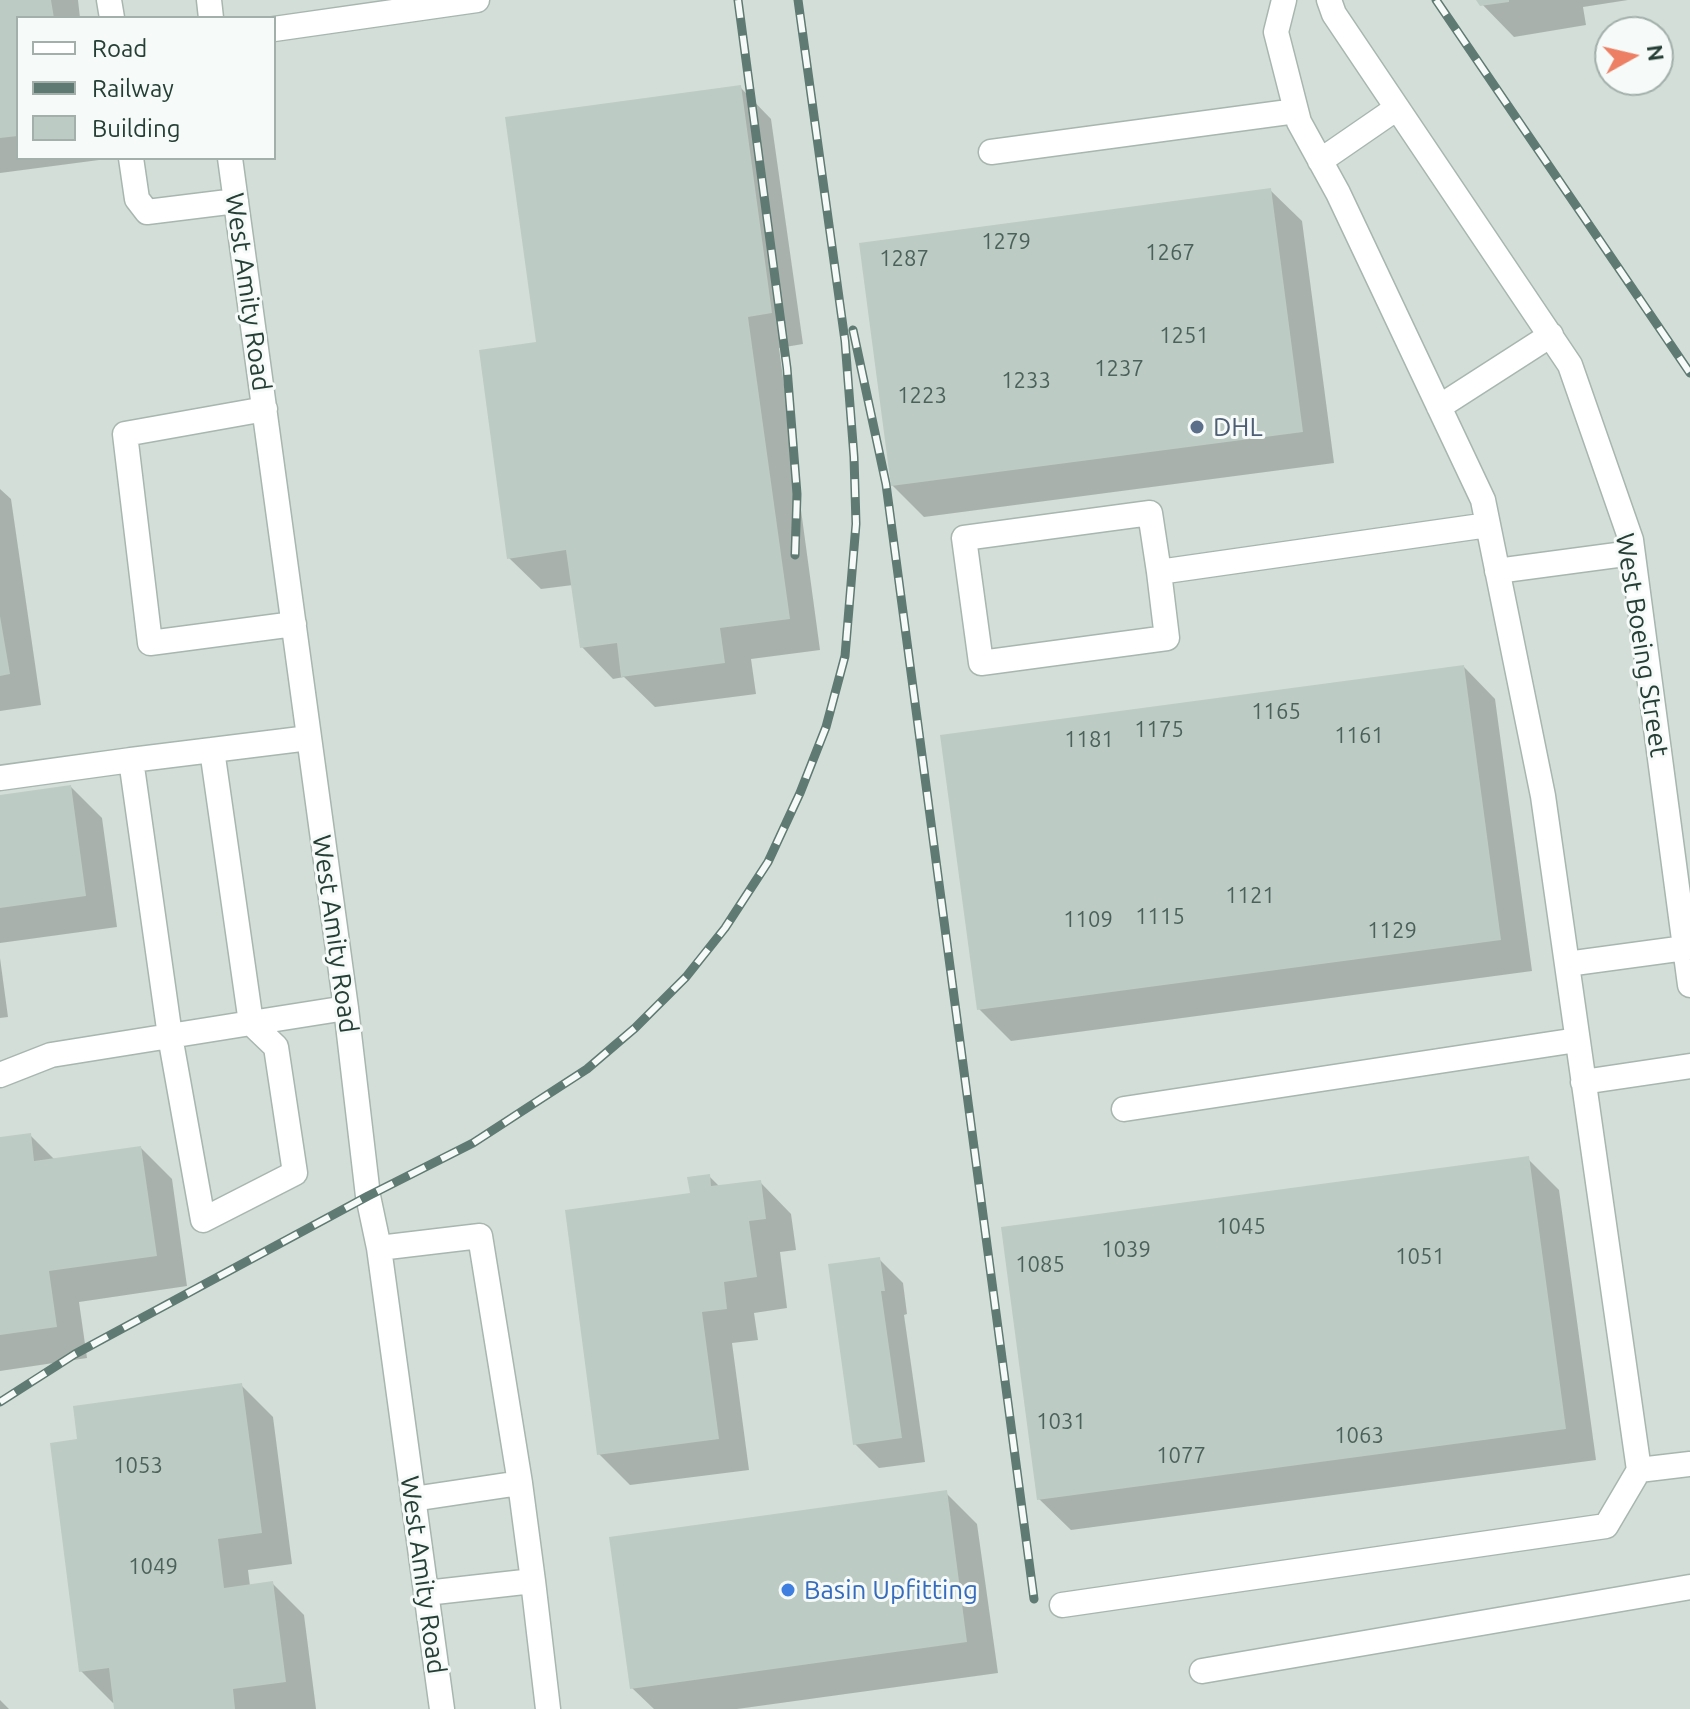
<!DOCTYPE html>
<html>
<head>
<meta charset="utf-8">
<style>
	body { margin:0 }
	#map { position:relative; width:1690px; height:1709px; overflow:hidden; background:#e5eee9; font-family:Ubuntu,sans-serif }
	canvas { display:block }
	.legend { position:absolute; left:16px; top:16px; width:260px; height:144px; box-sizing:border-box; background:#f6faf8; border:2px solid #a2afab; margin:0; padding:10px 14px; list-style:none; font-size:24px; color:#253f37 }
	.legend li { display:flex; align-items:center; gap:16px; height:40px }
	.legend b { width:40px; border:2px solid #a2afab }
	.north { position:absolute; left:1594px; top:16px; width:80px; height:80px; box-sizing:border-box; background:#f6faf8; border:2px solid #a2afab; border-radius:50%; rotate:82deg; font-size:22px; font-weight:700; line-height:32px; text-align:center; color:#253f37 }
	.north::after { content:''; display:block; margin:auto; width:28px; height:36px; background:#ec7f64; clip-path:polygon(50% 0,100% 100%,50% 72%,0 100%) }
</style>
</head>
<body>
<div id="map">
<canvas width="1690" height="1709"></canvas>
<ul class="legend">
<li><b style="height:10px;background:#fff"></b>Road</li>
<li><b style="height:10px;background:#5f7a72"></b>Railway</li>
<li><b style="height:22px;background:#bdcbc5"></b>Building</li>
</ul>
<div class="north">N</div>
</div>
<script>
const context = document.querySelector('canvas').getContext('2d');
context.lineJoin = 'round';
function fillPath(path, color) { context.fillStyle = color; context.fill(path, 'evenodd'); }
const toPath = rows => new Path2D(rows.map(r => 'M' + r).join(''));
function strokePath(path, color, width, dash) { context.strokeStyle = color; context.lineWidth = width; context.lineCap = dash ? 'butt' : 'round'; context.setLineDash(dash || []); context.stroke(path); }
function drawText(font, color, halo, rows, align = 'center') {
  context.font = font + ' Ubuntu,sans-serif'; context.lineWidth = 6; context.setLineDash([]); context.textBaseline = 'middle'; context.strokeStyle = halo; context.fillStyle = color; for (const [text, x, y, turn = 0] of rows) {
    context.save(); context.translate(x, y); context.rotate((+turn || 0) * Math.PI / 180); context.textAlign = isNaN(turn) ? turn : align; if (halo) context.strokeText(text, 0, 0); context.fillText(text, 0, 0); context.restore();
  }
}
const built = toPath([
	[0,0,1690,0,1690,1709,0,1709],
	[18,18,274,18,274,158,18,158],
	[1610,32,1658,32,1658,80,1610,80]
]);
const shadow = toPath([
	[0,0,78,0,80,18,18,18,18,158,98,158,99,160,0,173],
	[1478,0,1628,0,1583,7,1586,25,1514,37],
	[740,87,771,119,803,344,779,348,820,650,751,659,756,694,655,707,624,677,613,679,582,647,573,585,541,589,509,558,538,343],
	[1270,190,1302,221,1334,463,924,517,892,485],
	[0,489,11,499,41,705,0,711],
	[1464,667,1495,699,1532,971,1011,1041,979,1009],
	[71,787,102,818,117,927,0,943,0,797],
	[0,958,8,1017,0,1018],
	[30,1135,55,1160,141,1148,172,1179,187,1286,79,1302,87,1358,0,1371,0,1139],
	[1528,1159,1559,1190,1596,1460,1071,1530,1039,1499],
	[709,1176,720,1187,760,1182,791,1214,796,1250,780,1252,787,1308,754,1313,758,1340,732,1343,749,1470,630,1485,599,1454,692,1195],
	[879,1259,903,1283,907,1314,904,1315,925,1462,879,1468,855,1444],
	[242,1386,273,1417,292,1564,248,1570,250,1586,272,1583,304,1615,316,1709,116,1709,116,1702,113,1703,81,1671,80,1441],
	[946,1493,977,1524,998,1673,737,1709,654,1709,632,1688],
	[0,1700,9,1709,0,1709]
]);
const building = toPath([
	[0,0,51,0,54,18,18,18,18,136,0,138],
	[1476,0,1509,0,1509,2,1480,6],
	[741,85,772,313,748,317,790,619,720,628,725,663,621,677,617,643,580,648,566,550,507,559,479,350,536,342,505,117],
	[1271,188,1303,432,891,486,859,243],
	[0,616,10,674,0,676],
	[1464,665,1501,940,977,1010,940,735],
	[71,785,86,896,0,908,0,795],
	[31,1133,34,1161,141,1146,157,1256,49,1271,57,1327,0,1335,0,1137],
	[1529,1156,1566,1429,1037,1500,1001,1227],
	[710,1174,711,1186,761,1180,766,1219,749,1221,757,1277,724,1282,727,1309,702,1312,719,1439,597,1455,565,1210,690,1193,687,1177],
	[880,1257,885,1291,881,1291,902,1438,853,1445,828,1264],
	[242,1383,262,1533,218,1539,224,1588,273,1581,286,1682,233,1689,235,1709,114,1709,109,1668,79,1672,50,1443,77,1439,73,1406],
	[947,1490,967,1642,630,1689,609,1537]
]);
const minor = toPath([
	[109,0,112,18],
	[209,0,211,18],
	[1284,0,1276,32,1299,122,1338,193,1483,500,1543,796,1639,1470,1690,1464],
	[1329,0,1334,14,1570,365,1631,540,1690,985],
	[274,29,477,0],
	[991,152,1296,111],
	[131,158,137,199,147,212,236,201],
	[230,158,346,1008,368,1196,379,1248,442,1709],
	[1320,161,1397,108],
	[1439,407,1551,335],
	[265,409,125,434,150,643,294,624],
	[1497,571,1632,553],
	[1159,572,1167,638,981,663,964,538,1150,513,1159,572,1488,525],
	[131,760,212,750],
	[0,778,131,760,170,1036,203,1220,295,1173,276,1047,251,1023],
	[1567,964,1685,948],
	[251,1023,346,1008],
	[0,1075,51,1055,251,1023,212,750,309,738],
	[1583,1082,1690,1066],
	[1124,1109,1577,1040],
	[379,1248,480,1236,520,1483,413,1499],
	[520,1483,533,1581],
	[426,1593,533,1581,548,1709],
	[1062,1605,1606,1526,1639,1470],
	[1202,1671,1690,1587]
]);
const rail = toPath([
	[738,0,787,368,797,494,795,555],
	[1436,0,1690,373],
	[853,330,886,484,1034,1599],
	[0,1402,75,1354,368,1196,473,1143,587,1069,635,1028,686,977,725,928,768,862,800,793,826,727,845,656,856,524,854,457,845,341,798,0]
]);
const markers = [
	[1197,427,8,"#5c6f8a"],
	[788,1590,8,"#3f7fe0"]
];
const numberNames = [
	["1279",1006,242],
	["1267",1170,253],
	["1287",904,259],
	["1251",1184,336],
	["1237",1119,369],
	["1233",1026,381],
	["1223",922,396],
	["1165",1276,712],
	["1175",1159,730],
	["1161",1359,736],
	["1181",1089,740],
	["1121",1250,896],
	["1115",1160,917],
	["1109",1088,920],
	["1129",1392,931],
	["1045",1241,1227],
	["1039",1126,1250],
	["1051",1420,1257],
	["1085",1040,1265],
	["1031",1061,1422],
	["1063",1359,1436],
	["1077",1181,1456],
	["1053",138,1466],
	["1049",153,1567]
];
const streetNames = [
	["West Amity Road",248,292,82],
	["West Boeing Street",1642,645,81],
	["West Amity Road",335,934,82],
	["West Amity Road",423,1575,82]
];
const serviceNames = [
	["DHL",1213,427]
];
const shopNames = [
	["Basin Upfitting",804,1590]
];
fillPath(built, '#d3ded8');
fillPath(shadow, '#0003');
fillPath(building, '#bdcbc5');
strokePath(minor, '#a8b6b0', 27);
strokePath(minor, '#fff', 24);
strokePath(rail, '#5f7a72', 9);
strokePath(rail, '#f6faf8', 6, [18]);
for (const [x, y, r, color] of markers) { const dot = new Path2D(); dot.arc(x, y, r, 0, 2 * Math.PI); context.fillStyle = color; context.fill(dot); strokePath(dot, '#f6faf8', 3); }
drawText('22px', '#4b625a', null, numberNames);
drawText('26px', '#253f37', '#f6faf8', streetNames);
drawText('26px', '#4e5e75', '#f6faf8', serviceNames, 'left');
drawText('26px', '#366cbe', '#f6faf8', shopNames, 'left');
</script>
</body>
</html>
